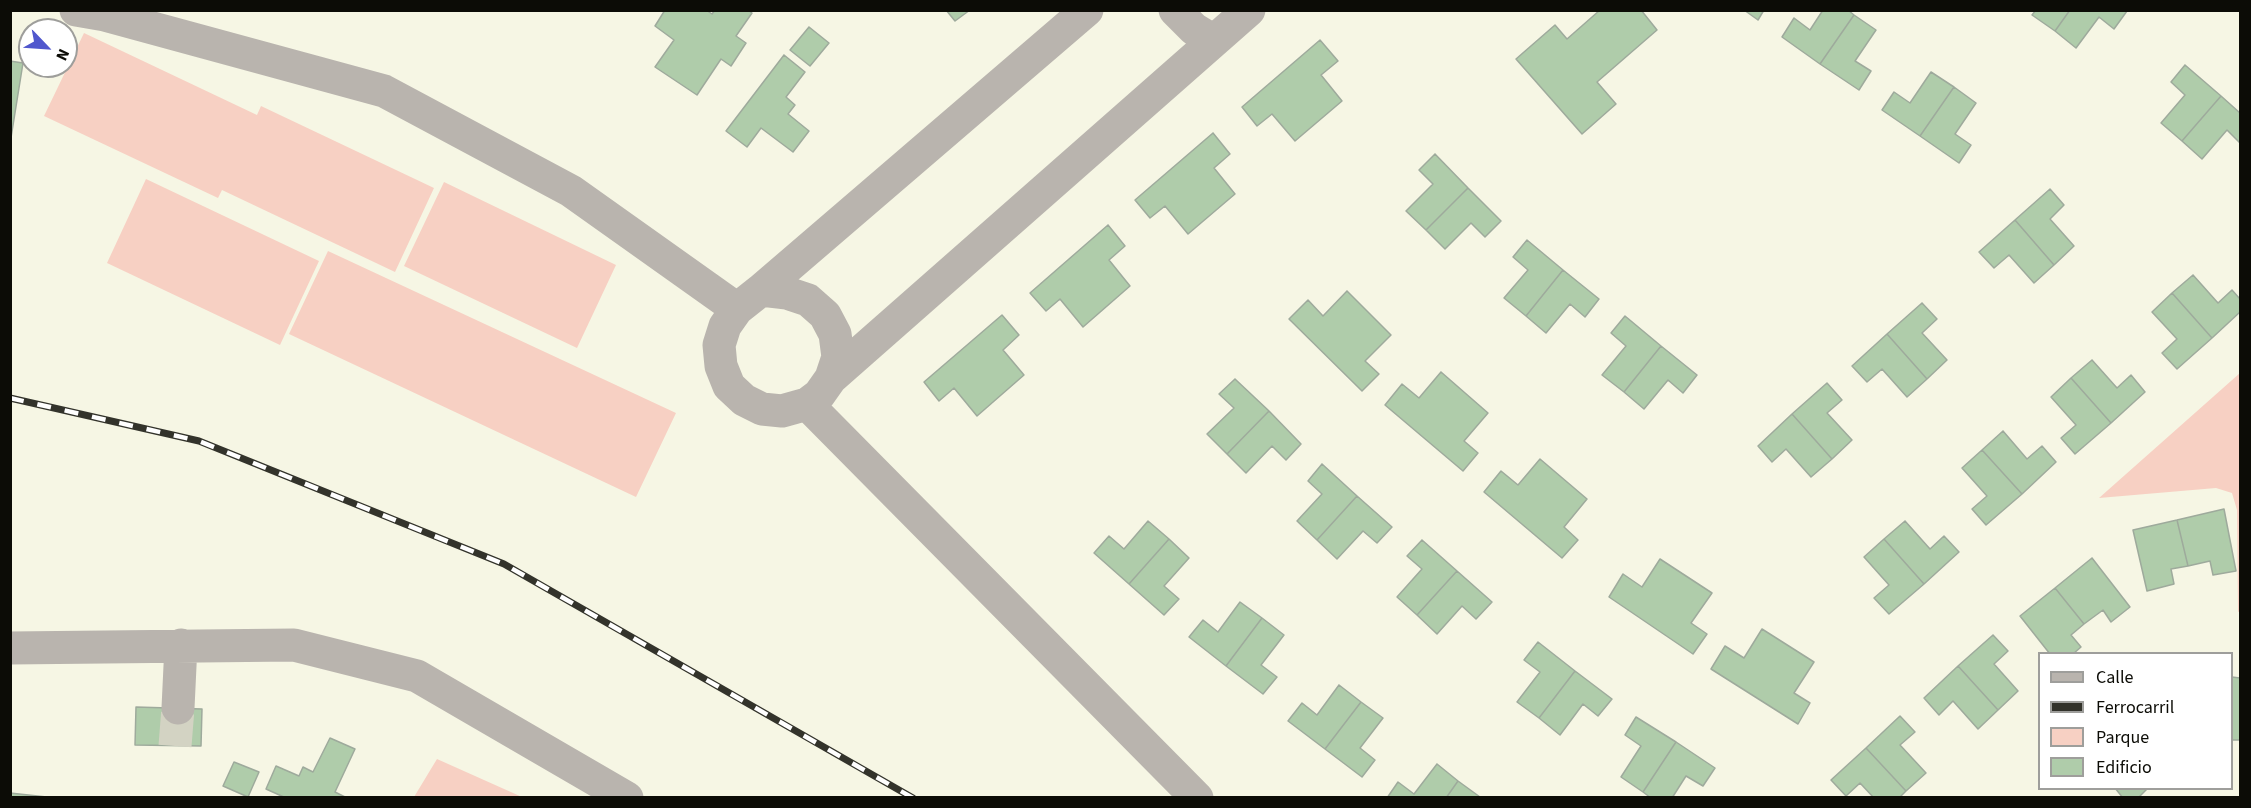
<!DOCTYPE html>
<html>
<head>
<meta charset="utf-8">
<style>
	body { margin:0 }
	#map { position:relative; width:2251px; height:808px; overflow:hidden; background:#f6f6e4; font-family:"Source Sans 3",sans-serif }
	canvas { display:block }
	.frame { position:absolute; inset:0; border:12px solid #0c0c06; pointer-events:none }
	.legend { position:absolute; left:2038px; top:652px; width:195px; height:138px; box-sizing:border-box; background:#fff; border:2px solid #9e9e9b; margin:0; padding:8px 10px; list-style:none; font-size:18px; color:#0c0c06 }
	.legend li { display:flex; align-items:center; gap:12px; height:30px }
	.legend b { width:30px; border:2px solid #9e9e9b }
	.north { position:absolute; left:18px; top:18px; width:60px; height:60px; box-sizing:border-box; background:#fff; border:2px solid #9e9e9b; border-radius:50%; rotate:115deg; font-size:16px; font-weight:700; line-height:24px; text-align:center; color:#0c0c06 }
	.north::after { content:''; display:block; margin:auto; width:21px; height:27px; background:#5057cd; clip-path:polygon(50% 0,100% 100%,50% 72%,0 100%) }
</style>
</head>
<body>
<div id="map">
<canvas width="2251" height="808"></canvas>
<div class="frame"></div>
<ul class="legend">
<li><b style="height:8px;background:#b9b4ae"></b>Calle</li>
<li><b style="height:8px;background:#33332b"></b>Ferrocarril</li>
<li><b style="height:16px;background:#f7d0c3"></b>Parque</li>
<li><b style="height:16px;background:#afccaa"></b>Edificio</li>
</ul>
<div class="north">N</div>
</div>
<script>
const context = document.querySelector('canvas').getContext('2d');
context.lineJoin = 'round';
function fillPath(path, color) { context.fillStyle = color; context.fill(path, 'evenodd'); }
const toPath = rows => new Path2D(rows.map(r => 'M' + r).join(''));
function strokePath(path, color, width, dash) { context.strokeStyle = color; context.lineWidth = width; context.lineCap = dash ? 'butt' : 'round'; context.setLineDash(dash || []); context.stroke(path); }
const green = toPath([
	[84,33,257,115,261,106,434,188,395,272,222,190,218,198,44,116],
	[146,179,319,261,280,345,107,263],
	[444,182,616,265,577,348,404,266],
	[328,251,676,413,636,497,289,334],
	[2240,373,2240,611,2238,612,2237,510,2232,493,2216,488,2099,498],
	[437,759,522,797,414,797]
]);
const building = toPath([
	[665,10,706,10,712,14,715,10,748,10,752,13,736,36,746,43,731,66,721,59,697,95,655,67,674,40,655,26,665,10],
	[946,10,970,10,955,21,946,10],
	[1600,10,1641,10,1657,30,1597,82,1616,104,1582,134,1516,59,1555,25,1567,39,1600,10],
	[1744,10,1764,10,1758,20,1744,10],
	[1823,10,1848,10,1854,15,1820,64,1782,37,1794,18,1810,30,1823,10],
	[2036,10,2070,10,2055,31,2032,15,2036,10],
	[2070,10,2127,10,2127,11,2114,29,2099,17,2076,48,2055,31,2070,10],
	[1854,15,1876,30,1855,61,1871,71,1859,90,1820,64,1854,15],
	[809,27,829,43,810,66,790,50,809,27],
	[1320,40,1338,61,1321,75,1342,101,1295,141,1272,114,1257,126,1242,107,1320,40],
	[784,55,805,72,786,97,795,105,788,114,809,131,793,152,761,128,747,147,726,131,784,55],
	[10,61,23,63,10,144,10,61],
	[2185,65,2221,96,2182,141,2161,123,2185,95,2171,82,2185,65],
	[1931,72,1954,87,1920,136,1882,110,1894,92,1910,103,1931,72],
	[1954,87,1976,103,1955,134,1971,145,1959,163,1920,136,1954,87],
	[2221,96,2240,113,2240,143,2227,130,2202,159,2182,141,2221,96],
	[1213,133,1230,154,1214,168,1235,194,1188,234,1165,206,1150,218,1135,200,1213,133],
	[1435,154,1468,188,1426,230,1406,211,1433,184,1419,170,1435,154],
	[1468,188,1501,221,1485,237,1471,223,1445,249,1426,230,1468,188],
	[2050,189,2064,205,2050,219,2074,246,2054,265,2015,220,2050,189],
	[2015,220,2054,265,2034,283,2009,255,1994,268,1979,252,2015,220],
	[1108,225,1125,246,1109,260,1130,286,1083,327,1060,299,1046,311,1030,293,1108,225],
	[1527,240,1563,270,1526,316,1504,298,1528,270,1513,257,1527,240],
	[1563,270,1599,299,1585,317,1570,304,1546,333,1526,316,1563,270],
	[2193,275,2218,303,2232,290,2240,299,2240,312,2212,338,2172,293,2193,275],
	[1347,291,1391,335,1365,361,1379,374,1362,391,1289,319,1308,300,1323,316,1347,291],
	[2172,293,2212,338,2177,369,2162,353,2177,339,2152,312,2172,293],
	[1922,303,1937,319,1922,333,1947,360,1927,379,1887,334,1922,303],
	[1002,315,1019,335,1003,350,1024,375,977,416,954,388,939,401,924,382,1002,315],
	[1625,316,1661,346,1624,392,1602,375,1626,346,1611,333,1625,316],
	[1887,334,1927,379,1907,397,1882,369,1867,382,1852,366,1887,334],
	[1661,346,1697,375,1683,393,1668,380,1644,409,1624,392,1661,346],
	[2092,360,2117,388,2131,375,2145,392,2111,423,2071,378,2092,360],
	[1441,372,1488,413,1464,441,1478,453,1463,471,1385,405,1402,384,1419,398,1441,372],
	[2071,378,2111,423,2075,454,2061,438,2076,425,2051,397,2071,378],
	[1235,379,1269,411,1227,454,1207,434,1234,408,1219,394,1235,379],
	[1827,383,1842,400,1827,413,1852,440,1832,459,1792,414,1827,383],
	[1269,411,1301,444,1286,460,1272,446,1246,473,1227,454,1269,411],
	[1792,414,1832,459,1811,477,1786,449,1772,462,1758,446,1792,414],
	[2003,431,2027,459,2042,446,2056,462,2022,494,1982,450,2003,431],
	[1982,450,2022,494,1986,525,1972,509,1987,496,1962,468,1982,450],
	[1540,459,1587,499,1564,527,1578,540,1562,558,1484,492,1501,471,1518,485,1540,459],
	[1322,464,1357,496,1317,540,1297,521,1322,494,1308,481,1322,464],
	[1357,496,1392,527,1377,543,1363,531,1337,559,1317,540,1357,496],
	[2224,509,2236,571,2213,575,2210,561,2188,566,2177,520,2224,509],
	[2177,520,2188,566,2171,569,2174,584,2147,591,2133,530,2177,520],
	[1148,521,1169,539,1129,584,1094,553,1109,536,1124,549,1148,521],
	[1905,521,1930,549,1944,536,1959,552,1924,584,1884,539,1905,521],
	[1169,539,1189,558,1164,586,1179,599,1164,615,1129,584,1169,539],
	[1884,539,1924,584,1889,614,1874,598,1889,585,1864,557,1884,539],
	[1422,540,1457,571,1417,615,1397,597,1422,569,1407,556,1422,540],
	[2092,558,2130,607,2111,622,2103,610,2084,624,2055,588,2092,558],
	[1660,559,1712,593,1691,623,1707,634,1693,654,1609,597,1623,574,1642,587,1660,559],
	[1457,571,1492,602,1476,619,1462,606,1437,634,1417,615,1457,571],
	[2055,588,2084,624,2071,635,2081,647,2073,654,2050,654,2020,616,2055,588],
	[1240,602,1262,618,1226,666,1189,637,1203,620,1218,632,1240,602],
	[1262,618,1284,635,1261,665,1277,677,1263,694,1226,666,1262,618],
	[1762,629,1814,662,1794,693,1810,703,1798,724,1711,669,1725,646,1744,658,1762,629],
	[1993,635,2008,651,1994,664,2018,691,1998,710,1958,666,1993,635],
	[1538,642,1575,671,1539,718,1517,702,1540,672,1524,660,1538,642],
	[1958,666,1998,710,1978,729,1953,701,1939,715,1924,698,1958,666],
	[1575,671,1612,699,1598,716,1583,704,1560,735,1539,718,1575,671],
	[2232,677,2240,678,2240,740,2232,740,2232,677],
	[1339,685,1361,702,1325,749,1288,721,1302,703,1317,715,1339,685],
	[1361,702,1383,718,1360,748,1375,760,1362,777,1325,749,1361,702],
	[136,707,202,709,201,746,135,745,136,707],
	[1900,716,1915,732,1900,745,1926,773,1906,791,1866,748,1900,716],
	[1636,717,1676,742,1643,792,1621,777,1641,746,1625,735,1636,717],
	[330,738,355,749,335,792,347,798,286,798,266,789,276,766,299,776,303,767,313,772,330,738],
	[1676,742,1715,768,1703,786,1686,776,1672,798,1651,798,1643,792,1676,742],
	[1866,748,1906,791,1899,798,1874,798,1860,783,1846,796,1831,780,1866,748],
	[234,762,259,772,248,797,223,786,234,762],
	[1437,764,1458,781,1446,798,1387,798,1398,782,1414,794,1437,764],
	[1458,781,1480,797,1446,798,1458,781],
	[2115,788,2148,788,2138,798,2123,798,2115,788],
	[10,793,56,798,10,798,10,793]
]);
const minorTunnel = toPath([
	[175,746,178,708]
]);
const minor = toPath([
	[76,10,105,15,384,91,571,191,737,309],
	[1175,10,1194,29,1214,41],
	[761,290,1087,10],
	[761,290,787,293,808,300,825,315,835,334,838,357,831,378,819,395,807,404,782,411,762,409,744,400,729,386,721,366,719,345,725,326,737,309,761,290],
	[831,378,1249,10],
	[807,404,1197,798],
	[10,648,294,645,417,676,627,798],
	[178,708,181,645]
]);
const rail = toPath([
	[10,398,199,441,504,564,913,798]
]);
fillPath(green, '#f7d0c3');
fillPath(building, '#afccaa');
strokePath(building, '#9eaa9c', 1.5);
strokePath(minorTunnel, '#d3d3c3', 33, [33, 16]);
strokePath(minor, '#b9b4ae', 33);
strokePath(rail, '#33332b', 7);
strokePath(rail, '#fff', 4.5, [14]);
</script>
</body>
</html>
